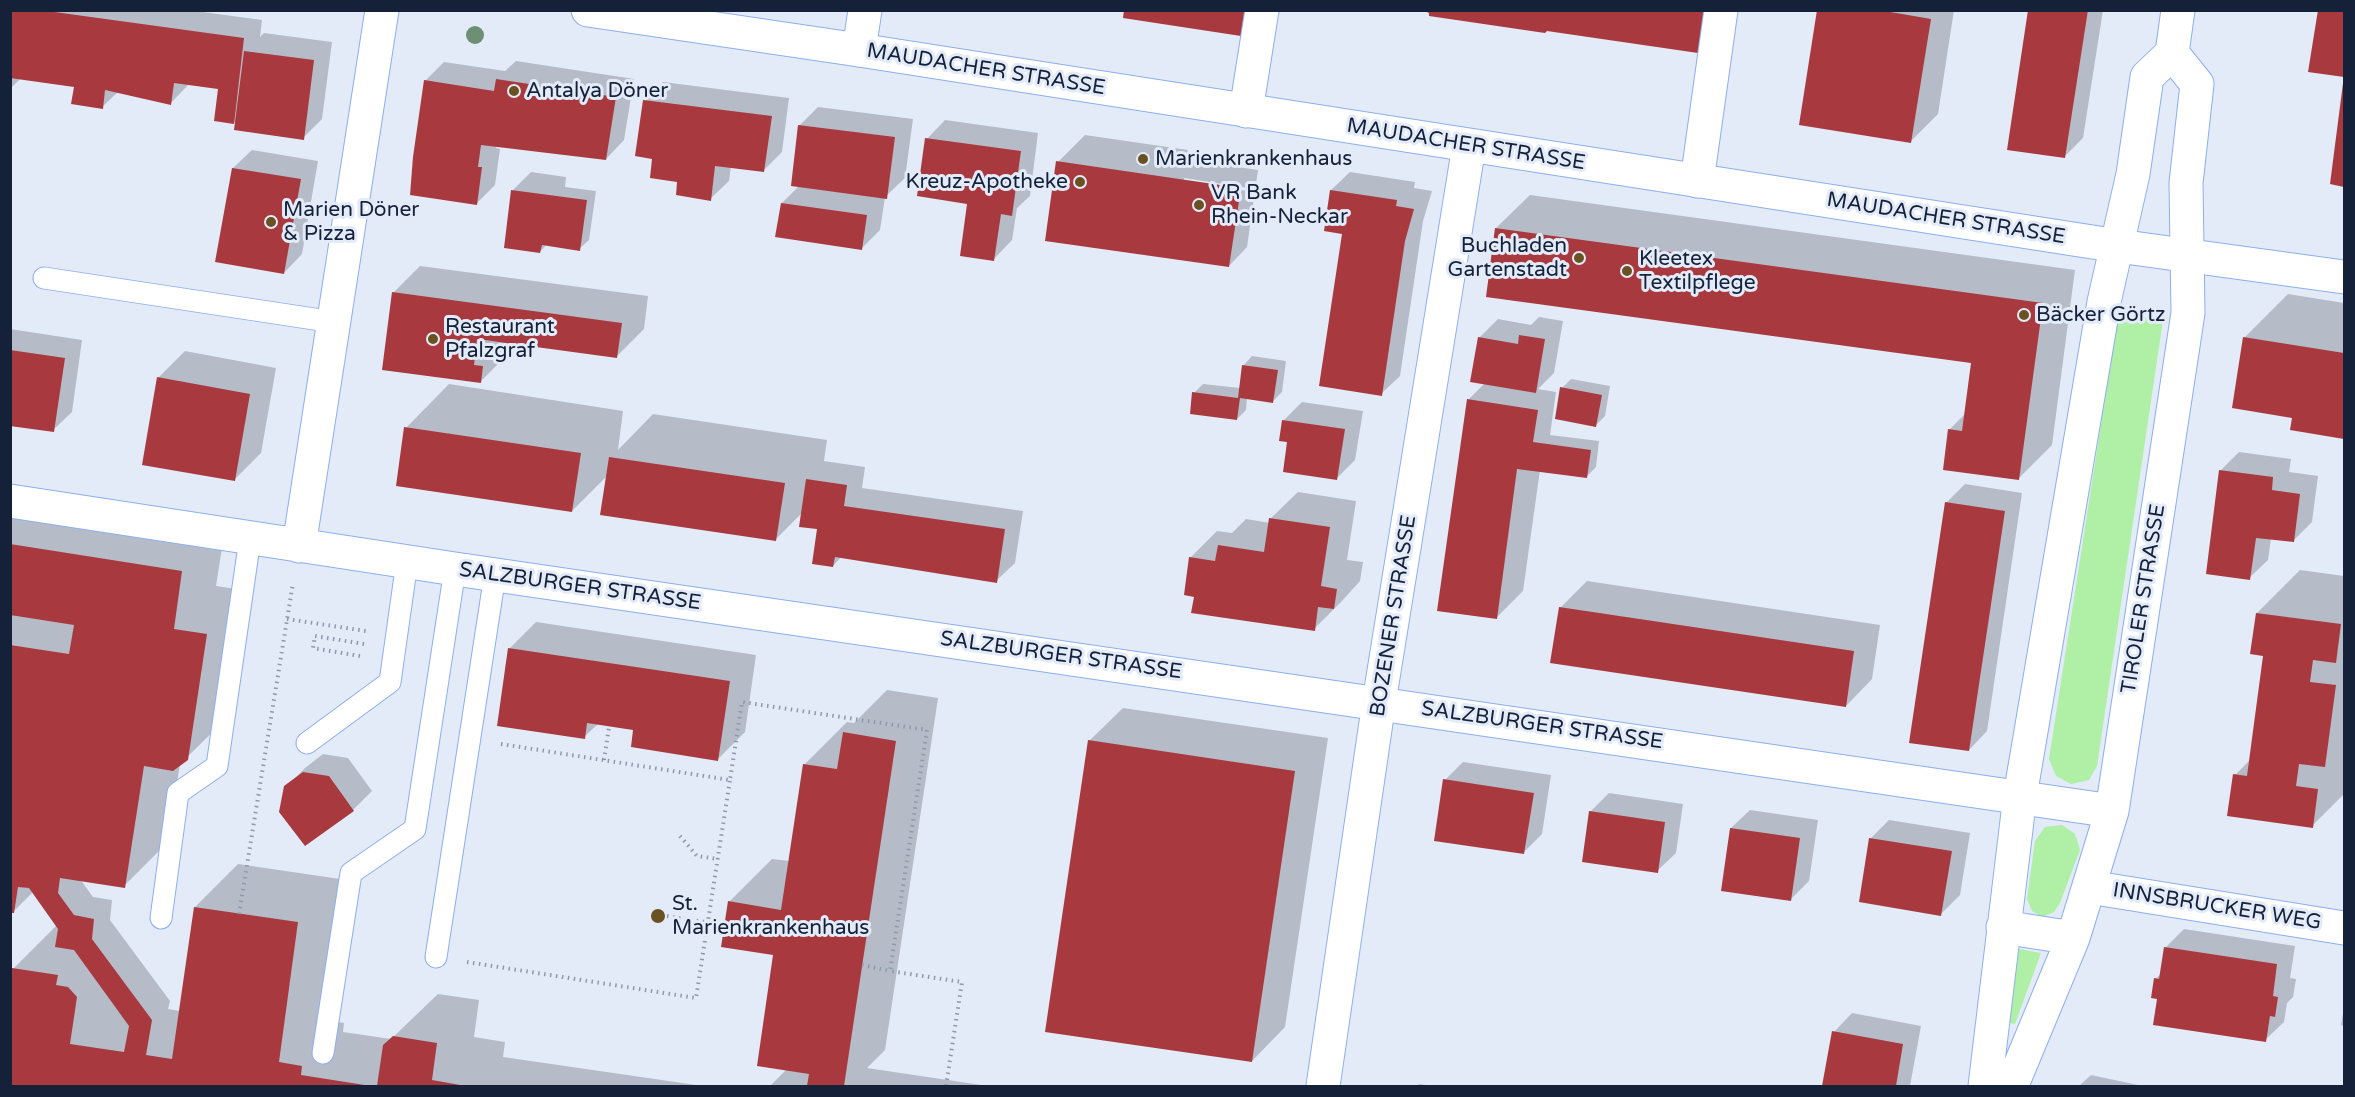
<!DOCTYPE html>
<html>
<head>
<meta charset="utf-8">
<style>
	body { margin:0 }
	#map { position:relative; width:2355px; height:1097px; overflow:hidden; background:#e3ebf9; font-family:"Varela Round",sans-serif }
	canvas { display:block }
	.frame { position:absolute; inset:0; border:12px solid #142139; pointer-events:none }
</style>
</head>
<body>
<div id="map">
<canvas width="2355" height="1097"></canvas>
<div class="frame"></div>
</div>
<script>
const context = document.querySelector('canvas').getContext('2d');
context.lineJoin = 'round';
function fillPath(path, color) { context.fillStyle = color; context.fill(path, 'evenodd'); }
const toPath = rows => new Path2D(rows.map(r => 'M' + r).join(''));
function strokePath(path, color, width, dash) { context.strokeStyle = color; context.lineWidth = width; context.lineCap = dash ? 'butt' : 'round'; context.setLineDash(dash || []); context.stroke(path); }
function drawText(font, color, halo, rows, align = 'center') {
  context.font = font + ' "Varela Round",sans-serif'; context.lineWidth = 6; context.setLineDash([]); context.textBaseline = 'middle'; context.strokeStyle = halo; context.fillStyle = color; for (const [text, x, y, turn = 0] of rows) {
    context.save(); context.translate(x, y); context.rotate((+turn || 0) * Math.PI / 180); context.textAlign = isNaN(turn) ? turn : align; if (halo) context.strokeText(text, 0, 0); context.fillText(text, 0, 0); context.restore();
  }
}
const green = toPath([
	[2118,315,2163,320,2097,766,2089,780,2071,784,2056,776,2049,759],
	[2062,825,2075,834,2080,850,2060,903,2054,912,2042,917,2032,911,2027,899,2035,841,2045,827],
	[2019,949,2041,953,2015,1024,2009,1023]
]);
const shadow = toPath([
	[10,10,188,10,262,20,260,37,264,33,332,42,322,119,303,138,236,122,216,120,220,88,189,84,170,104,118,92,102,107,76,86,21,78,10,89],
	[1126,10,1260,10,1259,16,1240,34],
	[1819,10,1954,10,1938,114,1911,141],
	[2029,10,2103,10,2083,138,2065,156],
	[2319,10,2344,10,2344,76,2310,71],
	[516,61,634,79,624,140,606,159,496,145,496,148,500,149,495,185,476,204,425,81,444,62,505,71],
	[663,82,789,98,782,152,763,171,731,166,729,181,710,199,654,158,645,100],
	[2344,84,2344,185,2332,183],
	[818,107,913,119,905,178,885,197,880,230,862,248,782,203,800,185,793,184,800,125],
	[945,120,1038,133,1030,196,1017,208,1012,240,994,259,969,202,927,139],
	[1085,135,1188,150,1186,159,1258,170,1247,247,1229,266,1058,162],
	[1184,178,1248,188,1248,191,1184,181],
	[252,150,318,161,302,254,284,273,233,168],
	[531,172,566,177,565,187,596,191,589,240,579,249,547,244,540,252,513,190],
	[1350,172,1415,182,1414,188,1432,191,1423,221,1400,376,1381,394,1344,232,1331,190],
	[1530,195,2075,270,2052,445,2018,479,1949,430,1966,413,1973,362,1496,228],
	[420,266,648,296,644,329,617,356,509,341,507,355,480,382,393,293],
	[2288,294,2344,303,2344,437,2292,429,2294,416,2244,338],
	[1539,317,1563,321,1554,373,1538,389,1556,392,1550,435,1599,441,1596,467,1586,477,1540,470,1523,591,1496,618,1468,400,1485,383,1479,338,1498,319,1531,325],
	[10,329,82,340,72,412,53,430,10,424],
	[185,351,276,368,261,453,234,480,158,378],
	[1252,356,1286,361,1282,392,1273,401,1247,398,1246,410,1237,419,1194,393,1203,384,1240,388,1243,366],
	[1571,379,1610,386,1605,416,1596,425,1562,388],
	[449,384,623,411,618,450,653,414,827,440,824,461,865,467,862,488,1023,511,1015,563,996,581,842,556,833,566,819,528,802,513,776,539,608,475,572,511,406,428],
	[1302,402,1363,411,1355,460,1337,478,1289,441,1283,421],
	[2239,452,2291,459,2289,472,2318,476,2312,522,2293,541,2271,538,2268,560,2249,578,2221,470],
	[1965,484,2022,493,1987,731,1969,750,1946,503],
	[1298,492,1356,501,1347,560,1363,562,1360,581,1341,602,1314,629,1195,596,1190,558,1217,531,1232,533,1246,519,1270,523,1271,518],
	[10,495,225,529,216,586,250,591,230,715,180,764,167,843,124,886,80,879,93,897,112,900,110,920,170,1001,168,1009,180,1011,195,907,238,864,340,879,321,1019,344,1023,343,1032,391,1039,438,994,479,1000,474,1037,505,1042,503,1057,703,1086,10,1086,10,980,13,969,57,925,33,892,13,912,10,911],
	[2300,570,2344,576,2344,794,2312,826,2235,775,2251,759,2265,654,2257,613],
	[1587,581,1880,625,1872,679,1846,706,1560,608],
	[536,622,756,655,745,732,718,759,635,729,598,724,584,737,509,649],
	[887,690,938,698,885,1050,867,1068,988,1086,770,1086,787,1069,775,954,729,902,772,859,790,861,804,765,847,722,854,723],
	[1123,708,1328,738,1285,1027,1252,1061,1089,741],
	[323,754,348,758,372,791,353,810,306,844,286,787,305,768],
	[1463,762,1551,775,1542,834,1524,852,1445,780],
	[1609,793,1683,804,1676,853,1657,871,1590,812],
	[1750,810,1818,820,1809,881,1790,900,1731,828],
	[1889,820,1970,833,1960,895,1941,914,1870,839],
	[2184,929,2295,946,2290,978,2296,979,2293,997,2287,1003,2284,1022,2265,1040,2158,997,2155,979,2162,973,2165,948],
	[2344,1008,2344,1026,2341,1025],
	[1852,1013,1921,1026,1910,1086,1824,1086,1834,1032],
	[2091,1075,2138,1085,2137,1086,2079,1086],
	[1419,1084,1433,1086,1417,1086]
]);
const building = toPath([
	[10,10,40,10,244,38,234,124,214,121,218,89,174,83,171,105,105,90,103,109,71,104,74,87,10,78],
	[1124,10,1186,11,1245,10,1241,36,1123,18],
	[1422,10,1705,10,1698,53,1547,31,1545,33,1429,16,1429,13],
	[1817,10,1879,10,1931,19,1911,143,1799,125],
	[2028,10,2088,10,2065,158,2007,150],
	[2318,10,2344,10,2344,77,2308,72],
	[244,51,314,60,304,140,234,130],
	[496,79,616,97,606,160,481,145,478,167,482,167,477,205,410,195,413,157,424,80,494,91],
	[2343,83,2344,83,2344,187,2330,184],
	[643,100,772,116,764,172,715,166,711,201,676,195,677,182,650,178,652,159,635,156],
	[798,125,895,137,887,199,791,186],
	[925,138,1021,151,1012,216,1001,214,994,261,960,256,967,204,917,196],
	[1056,161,1241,188,1229,267,1045,241],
	[232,168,301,179,284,274,215,262],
	[511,190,587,200,580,251,542,245,540,253,504,248],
	[1330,190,1397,200,1396,206,1414,209,1405,241,1382,396,1319,386,1342,234,1324,231],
	[781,203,867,215,862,250,775,237],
	[1495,228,2043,303,2019,480,1943,470,1948,429,1962,431,1971,363,1486,297],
	[392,292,622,323,617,358,477,339,474,365,483,366,481,383,382,370],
	[1519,335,1545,339,1536,393,1470,382,1478,337,1518,344],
	[2243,337,2344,353,2344,439,2290,430,2292,418,2232,408],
	[10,350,65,358,54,432,10,426],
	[1242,365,1278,370,1273,403,1240,398,1237,420,1190,414,1192,392,1238,398],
	[157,377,250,394,235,481,142,465],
	[1560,387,1602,395,1596,427,1555,419],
	[1467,399,1538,410,1533,442,1591,450,1587,478,1517,469,1497,619,1437,611],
	[1282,420,1345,429,1337,480,1283,472,1287,442,1279,441],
	[404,427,581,453,572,512,396,486],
	[609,457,785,483,776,541,600,515],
	[2219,470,2273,477,2272,490,2300,494,2294,542,2256,538,2250,580,2206,574],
	[806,479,847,485,844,506,1005,529,997,583,835,557,833,567,812,564,817,529,799,527],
	[1945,502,2005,511,1969,751,1909,743],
	[1269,518,1330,527,1321,586,1337,589,1334,609,1318,607,1315,631,1191,613,1194,597,1184,595,1189,557,1215,561,1218,545,1264,552],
	[10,544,182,571,174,629,207,634,188,760,173,771,144,766,125,888,60,878,58,893,74,915,94,919,92,939,152,1020,146,1055,172,1059,194,907,298,922,279,1062,302,1066,301,1075,371,1086,10,1086,12,968,58,975,56,985,68,987,77,997,70,1044,124,1052,129,1026,74,950,55,947,58,929,29,888,18,887,14,913,10,913,10,645,69,654,74,625,10,615],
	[1559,607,1854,651,1846,707,1550,663],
	[2256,613,2341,624,2336,663,2313,660,2310,682,2336,685,2325,767,2299,764,2296,786,2318,789,2313,828,2227,816,2233,774,2247,776,2263,656,2250,654],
	[508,648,730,681,718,761,631,747,633,730,587,723,585,739,497,726],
	[843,732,896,741,844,1086,807,1086,809,1074,757,1066,773,955,721,947,728,901,781,910,803,764,837,769],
	[1088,740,1295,771,1252,1062,1045,1032],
	[303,772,329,776,354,811,305,846,279,812,284,786],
	[1443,779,1534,793,1524,854,1434,841],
	[1589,811,1665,822,1658,873,1582,862],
	[1730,828,1800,838,1791,901,1721,891],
	[1869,838,1952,851,1941,916,1859,902],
	[2164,947,2277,964,2273,996,2278,997,2275,1017,2270,1016,2266,1042,2153,1025,2157,999,2151,998,2154,978,2159,979],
	[1832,1031,1903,1044,1896,1086,1822,1086],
	[393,1036,437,1043,432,1080,466,1086,377,1086,383,1045]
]);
const path = toPath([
	[287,619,366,631],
	[360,656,313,648,315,636,364,644],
	[501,744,730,780,742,702,927,730,890,971,962,982,946,1086],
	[604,760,609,727],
	[680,836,697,856,718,859],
	[239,914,293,583],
	[667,916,724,925],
	[467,962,696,998,730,780],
	[862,965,890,971]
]);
const service = toPath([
	[44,278,334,322],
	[307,743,390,682,407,562],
	[161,918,178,793,217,766,250,539],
	[436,957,495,575],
	[323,1053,351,873,415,829,455,569]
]);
const minor = toPath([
	[859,50,865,10],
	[1246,111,1262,10],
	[1697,181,1721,10],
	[10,501,455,569,2112,811],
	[299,546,382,10],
	[2089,887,2344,928],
	[2003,927,2073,938],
	[1323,1086,1379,702,1469,146],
	[1985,1086,2020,796,2104,302,2133,174,2147,77,2172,53,2178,10],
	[2008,1086,2014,1080,2073,938,2112,811,2188,313,2186,183,2197,84,2172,53]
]);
const secondary = toPath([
	[588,10,859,50,2118,246,2344,277]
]);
const trees = [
	[475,35]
];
const markers = [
	[514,91,6,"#6a5122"],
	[1143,159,6,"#6a5122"],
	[1080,182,6,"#6a5122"],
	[1199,205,6,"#6a5122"],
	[271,222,6,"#6a5122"],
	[1579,258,6,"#6a5122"],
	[1627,271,6,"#6a5122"],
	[2024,315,6,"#6a5122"],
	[433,339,6,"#6a5122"],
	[658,916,8,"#6a5122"]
];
const streetNames = [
	["MAUDACHER STRASSE",986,70,9],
	["MAUDACHER STRASSE",1466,145,9],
	["MAUDACHER STRASSE",1946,219,9],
	["SALZBURGER STRASSE",580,587,8],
	["TIROLER STRASSE",2144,599,-81],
	["BOZENER STRASSE",1394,616,-81],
	["SALZBURGER STRASSE",1061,656,8],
	["SALZBURGER STRASSE",1542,726,8],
	["INNSBRUCKER WEG",2217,907,9]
];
const poiNames = [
	["Antalya Döner",526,91],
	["Marienkrankenhaus",1155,159],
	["Kreuz-Apotheke",1068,182,"right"],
	["VR Bank",1211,193],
	["Rhein-Neckar",1211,217],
	["Marien Döner",283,210],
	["& Pizza",283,234],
	["Buchladen",1567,246,"right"],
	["Gartenstadt",1567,270,"right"],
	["Kleetex",1639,259],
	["Textilpflege",1639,283],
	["Bäcker Görtz",2036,315],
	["Restaurant",445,327],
	["Pfalzgraf",445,351],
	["St.",672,904],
	["Marienkrankenhaus",672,928]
];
fillPath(green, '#afefa6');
fillPath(shadow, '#0003');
fillPath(building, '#a8393e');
strokePath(service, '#8cafee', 23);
strokePath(minor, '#8cafee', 35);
strokePath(secondary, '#8cafee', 35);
strokePath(path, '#8f99ab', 4, [1.5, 4.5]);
strokePath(service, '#fff', 21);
strokePath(minor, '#fff', 33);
strokePath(secondary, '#fff', 33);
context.fillStyle = '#6d8f73';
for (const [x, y] of trees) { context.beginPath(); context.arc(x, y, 9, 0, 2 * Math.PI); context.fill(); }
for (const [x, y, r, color] of markers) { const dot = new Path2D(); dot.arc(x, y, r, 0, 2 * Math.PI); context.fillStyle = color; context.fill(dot); strokePath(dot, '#e3ebf9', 2); }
drawText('21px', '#142139', '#e3ebf9', streetNames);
drawText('21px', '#142139', '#e3ebf9', poiNames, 'left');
</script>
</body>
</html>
